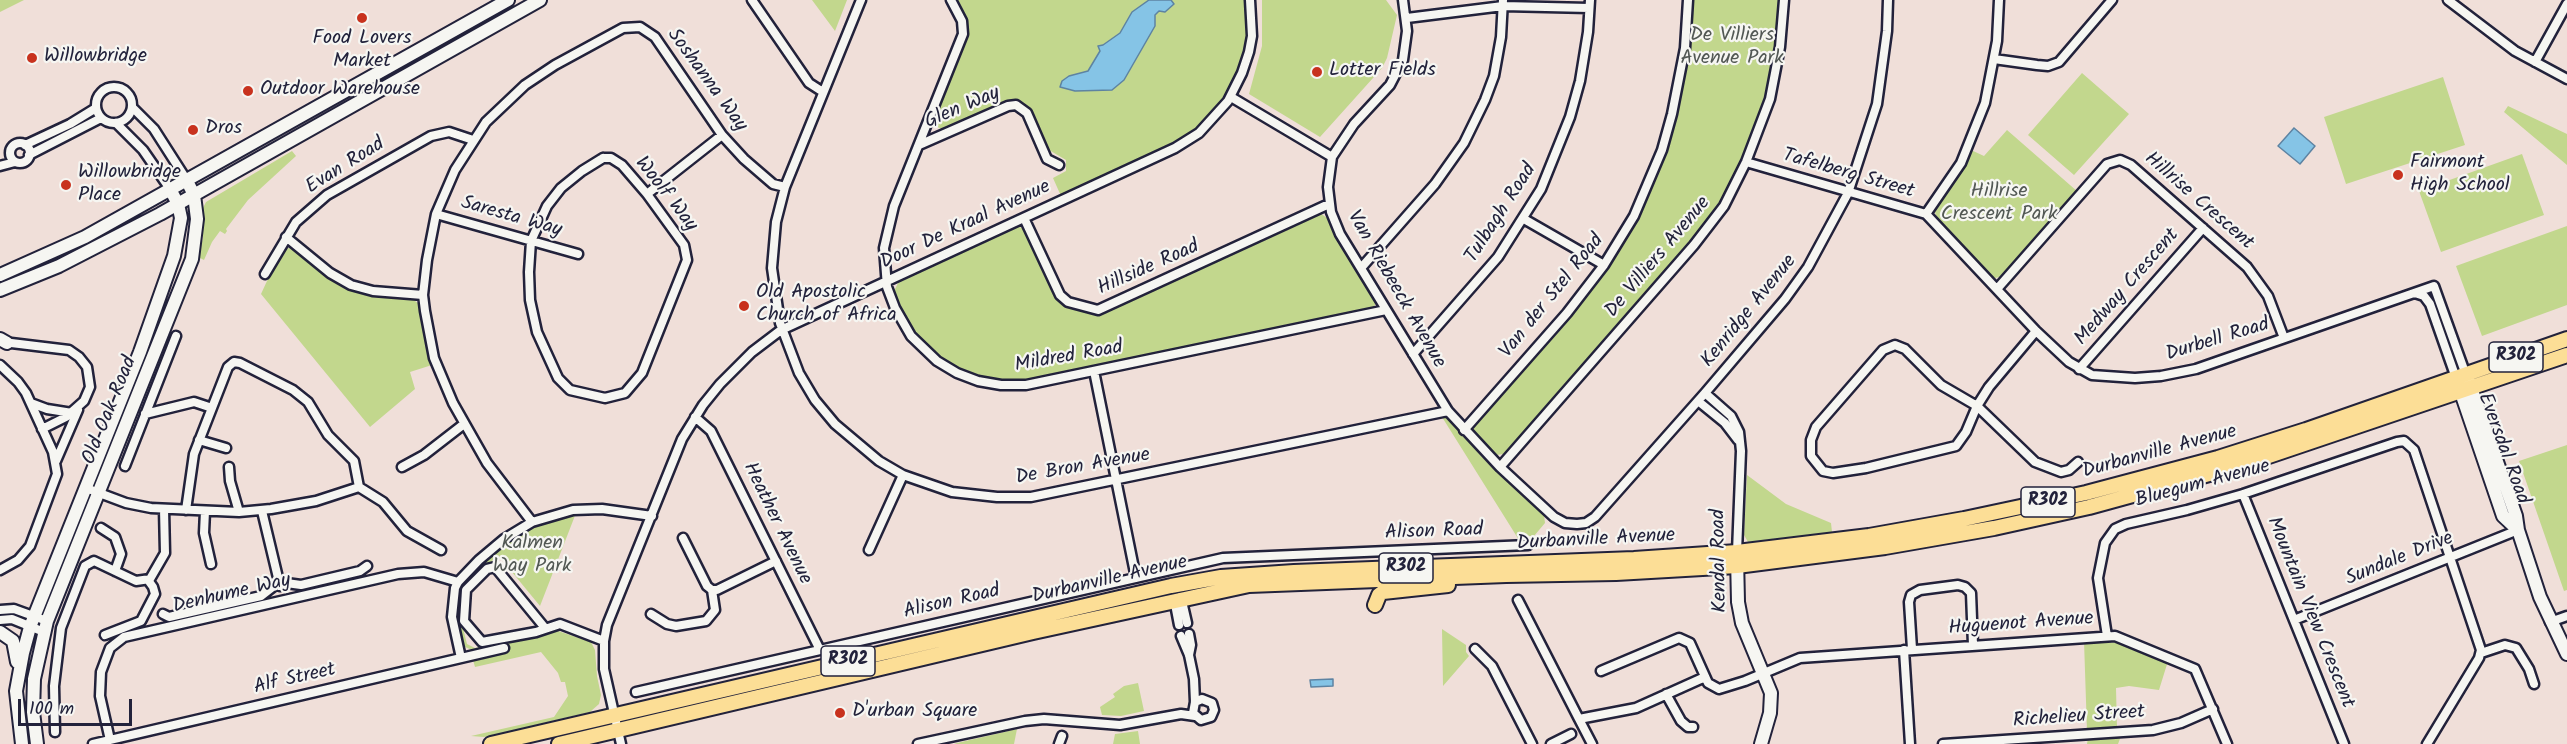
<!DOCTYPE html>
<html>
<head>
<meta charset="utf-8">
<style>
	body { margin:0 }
	#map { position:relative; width:2567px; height:744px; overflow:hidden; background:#f0dfd9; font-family:Kalam,sans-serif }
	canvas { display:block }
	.scale { position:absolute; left:18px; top:699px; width:114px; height:27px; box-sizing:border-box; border:3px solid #22223b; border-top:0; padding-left:8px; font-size:18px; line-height:21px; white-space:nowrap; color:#22223b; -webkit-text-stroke:4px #f6f6f2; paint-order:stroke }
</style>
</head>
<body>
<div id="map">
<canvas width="2567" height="744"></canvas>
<div class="scale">100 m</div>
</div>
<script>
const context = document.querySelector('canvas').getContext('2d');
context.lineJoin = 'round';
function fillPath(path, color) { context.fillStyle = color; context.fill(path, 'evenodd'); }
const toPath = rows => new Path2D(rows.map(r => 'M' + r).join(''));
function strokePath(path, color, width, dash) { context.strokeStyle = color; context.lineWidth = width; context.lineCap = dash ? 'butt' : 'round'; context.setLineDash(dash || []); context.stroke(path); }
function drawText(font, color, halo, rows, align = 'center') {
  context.font = font + ' Kalam,sans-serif'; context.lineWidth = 4.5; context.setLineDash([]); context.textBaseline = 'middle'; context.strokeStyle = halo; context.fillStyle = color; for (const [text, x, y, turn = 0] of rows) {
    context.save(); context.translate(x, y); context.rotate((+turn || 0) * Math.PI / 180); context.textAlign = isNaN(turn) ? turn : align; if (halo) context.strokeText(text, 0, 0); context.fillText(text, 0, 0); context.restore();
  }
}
const green = toPath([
	[0,0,24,0,0,12],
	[812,0,847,0,835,31],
	[955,0,1245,0,1247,20,1247,43,1233,85,1221,104,1199,128,1182,140,1061,196,1053,178,1066,171,1066,160,1049,150,1029,110,1021,103,1009,102,944,130,935,126,934,118,967,33,966,21],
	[1262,0,1386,0,1397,15,1387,58,1382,68,1320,137,1249,94,1262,46],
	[1691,0,1779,0,1777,34,1771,75,1761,115,1747,152,1718,205,1695,238,1512,446,1503,454,1497,455,1474,432,1474,425,1566,319,1617,251,1628,233,1669,138,1684,78],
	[2082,73,2129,114,2074,175,2028,135],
	[2443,77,2465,145,2346,184,2324,117],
	[2508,106,2567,134,2567,165,2504,112],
	[2007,130,2078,192,2004,276,1995,278,1990,276,1937,219,1935,212,1971,150,1984,156],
	[292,151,296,156,248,200,226,229,227,231,225,234,220,231,212,242,204,260,198,257,203,238,203,208,206,202],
	[2522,154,2544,215,2441,252,2419,191],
	[1320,213,1327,218,1375,300,1375,305,1371,309,1028,381,987,379,966,373,945,362,911,330,899,310,893,293,900,279,1018,226,1025,230,1059,300,1090,314,1098,314],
	[2567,226,2567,305,2482,336,2456,266],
	[289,248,294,248,327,276,349,289,366,294,412,299,418,303,432,365,410,372,415,389,370,427,261,294,273,268,284,249],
	[1442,417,1450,419,1481,456,1544,515,1545,523,1534,536,1520,536,1519,540],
	[2567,445,2567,590,2564,591,2519,461],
	[1747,475,1786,504,1831,523,1832,532,1748,542,1744,535],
	[576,513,540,606,498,555,464,589,461,620,467,644,475,648,552,629,591,642,595,650,597,676,601,695,599,704,590,712,484,737,471,736,554,717,568,696,565,682,561,682,558,673,541,652,475,667,473,660,508,652,506,644,474,651,463,646,455,614,460,588,482,563,504,544,524,530,555,518],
	[1442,629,1466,645,1466,652,1469,656,1443,686],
	[2084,641,2119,643,2168,661,2159,690,2129,686,2116,688,2117,729,2087,731],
	[1138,683,1144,711,1121,716,1102,715,1100,707,1115,697,1113,694,1124,686],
	[1017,729,1014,744,954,744,957,743],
	[1138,731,1140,744,1113,744,1115,734],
	[2121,736,2118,744,2087,744,2088,738]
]);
const water = toPath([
	[1149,0,1171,0,1174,4,1165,12,1159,11,1155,15,1155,26,1124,80,1112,90,1075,91,1060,87,1062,81,1069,76,1088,71,1100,51,1098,46,1103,45,1120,33,1132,12,1149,0],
	[2294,128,2315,146,2300,164,2278,146,2294,128],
	[1333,679,1333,686,1311,687,1310,680,1333,679]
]);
const street = toPath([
	[752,0,809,83,823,92],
	[861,0,785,187,776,222,772,268,780,323,799,373,815,400,835,424,879,461,903,475,952,492,997,497,1031,497,1448,411],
	[951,0,962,21,963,34,894,206,884,248,887,287,895,308,911,336,937,361,957,373,978,381,1001,385,1026,385,1386,310],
	[1403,0,1407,31,1403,60,1390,85,1354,124,1332,157,1328,187,1331,212,1340,234,1448,411,1500,467,1554,517,1565,523,1577,524,1586,523,1595,517,1705,393,1785,299,1808,267,1848,193,1877,104,1887,31,1888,0],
	[2448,0,2515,51,2567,79],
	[1407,18,1503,6,1589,8],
	[1994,59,2037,65,2048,66,2059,62,2112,0],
	[2535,62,2567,4],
	'96 105a18 18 0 1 1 36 0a18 18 0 1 1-36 0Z',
	[1231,97,1332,157],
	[132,107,154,129,186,179],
	[116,123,143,150,170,189],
	'10 153a10 10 0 1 1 20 0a10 10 0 1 1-20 0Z',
	[25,145,70,124,96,108],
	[919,145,1008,106,1016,105,1027,113,1047,159,1059,165],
	[29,155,101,118],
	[603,158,611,158,622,165,647,194,684,245,687,260,642,373,625,393,605,398,570,390,558,378,537,332,530,300,529,272,531,241,547,206,561,188,582,171,603,158],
	[1746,162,1926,214],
	[0,166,15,162],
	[647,194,722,135],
	[436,214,578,254],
	[1926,214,2036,331,2069,362,2092,375,2135,378,2161,376,2196,369,2434,286,2466,375],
	[1926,214,1961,163,1985,103,1997,41,1999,0],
	[1024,218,1060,295,1068,302,1098,310,1329,204],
	[1524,219,1604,265],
	[286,237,330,273,351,285,373,291,423,295],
	[1361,268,1435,184,1464,143,1485,100,1494,76,1501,37,1503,0],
	[265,274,296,222,327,195,431,136,449,132,473,140],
	[1997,289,2107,164,2120,160,2131,165,2247,267,2268,296,2284,338],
	[2415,293,2424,296,2430,304,2456,378],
	[2036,331,1989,387,1977,406,1966,432,1956,446,1866,468,1833,473,1823,471,1811,456,1811,440,1816,427,1883,350,1895,345,1905,349,1941,385,1977,406,2035,462,2061,472,2069,470,2078,462],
	[3,342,69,350,79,357,87,367,90,387,84,401,66,417,42,429],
	[1413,354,1498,257,1541,189,1570,117,1580,81,1588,32,1590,0],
	[0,365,18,382,26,393,53,452,57,474,30,546,18,560,0,570],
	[2079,369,2203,228],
	[1094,371,1136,578],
	[1705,393,1731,416,1739,432,1741,451,1737,552],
	[1698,401,1725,423,1738,440],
	[31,403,47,409,72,413],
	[145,414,194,402,212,408],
	[695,417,711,431,820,650],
	[1464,430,1567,313,1604,265,1634,216,1662,150,1672,114,1685,48,1688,0],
	[199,440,226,448],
	[56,461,78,410],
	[125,466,176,336],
	[229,467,230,481,239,512],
	[402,467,424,455,464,424],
	[1500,467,1694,245,1724,206,1746,162,1770,99,1780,47,1784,0],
	[359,487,383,502,407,531,441,550],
	[86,488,126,503,151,508,239,512,271,509,316,501,359,487],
	[2243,494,2344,744],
	[186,510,194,454,228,367,234,362,240,363,293,390,308,402,328,435,354,461,359,487],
	[205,511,204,533,211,564],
	[262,511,280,586],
	[532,522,487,463,453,403,434,358,425,311,423,295,427,260,436,214,455,170,486,122,525,85,555,65,623,28,640,27,655,37,722,135,744,159,773,184,785,187],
	[101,528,115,537,121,554,115,571],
	[683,538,707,586,712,590,717,590,776,561],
	[869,550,903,475],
	[1181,597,1187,623],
	[1174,599,1179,625],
	[1518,600,1579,719],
	[0,610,14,609,47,621],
	[163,614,169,617,261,596,279,582,301,585,360,571,367,566],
	[651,614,667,624,676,626,706,621,715,610,712,590],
	[0,620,12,619,44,632],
	[2294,620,2518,530],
	[2550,622,2567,616],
	[545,628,495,567,487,569,466,590,464,621,482,642,536,632,560,624,604,641],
	[1189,634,1191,645,1189,655],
	[105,635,141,621,155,594,153,587,148,580],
	[1181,636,1189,655,1194,679,1195,702,1193,713,1201,720,1211,717,1214,710,1212,703,1202,699,1195,702],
	[2107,636,2098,578,2105,543,2115,529,2126,524,2187,510,2243,494,2397,442,2404,441,2414,450,2481,650,2479,658,2427,744],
	[1475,649,1492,666,1532,744],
	[1912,649,1909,602,1911,595,1920,590,1958,585,1965,587,1971,593,1973,645],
	[1904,650,1910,744],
	[2481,653,2505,645,2516,648,2529,669,2534,684],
	[461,658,452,617,455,588,458,582,479,560,504,539,532,522,573,510,602,509,652,516],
	[1601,671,1679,638,1690,643,1708,683,1719,689,1745,681,1800,658,2115,636,2195,669,2227,744],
	[636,692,1223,558,1528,545],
	[1666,694,1681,721,1688,727,1693,727],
	[55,732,54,686,61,628,85,566,94,561,136,581,150,579,165,553,164,509],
	[110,740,100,696,101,672,110,648,124,637,398,574,424,572,458,582],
	[93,744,504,648],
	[621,744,604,669,604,641,607,625,682,439,703,405,720,384,752,352,781,330,1175,148,1199,133,1228,101,1242,73,1249,52,1252,36,1250,0],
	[918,744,1025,721,1044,719,1120,725,1181,714,1195,716],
	[1059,744,1062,736],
	[1551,744,1571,734],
	[1592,744,1579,719,1636,708,1705,677],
	[1943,744,2153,730,2181,723,2213,709]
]);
const secondary = toPath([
	[0,275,85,237,508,0],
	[0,290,59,266,160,214,540,0],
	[0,339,7,343],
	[2456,378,2503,516,2518,530],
	[2468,379,2516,516,2518,530,2540,597,2567,654],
	[1737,557,1738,602,1742,623,1771,693,1770,713,1761,744],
	[0,632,13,641,17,662],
	[22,744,16,691,23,653,30,627,140,352,174,256,181,218,178,204,170,189],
	[37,744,33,712,34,679,47,621,192,259,197,219,194,195,186,179]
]);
const primary = toPath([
	[1375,605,1379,595,1383,592,1448,585],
	[491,744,1171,586,1221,577,1294,572,1634,559,1737,552,1869,536,1964,519,2086,493,2218,458,2306,430,2567,339],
	[559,744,1033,632,1249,585,1506,575,1616,573,1737,566,1885,547,1994,528,2089,507,2242,465,2567,355]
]);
const markers = [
	[362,18,6,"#c8321e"],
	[32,58,6,"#c8321e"],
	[1317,72,6,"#c8321e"],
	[248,91,6,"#c8321e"],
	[193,130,6,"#c8321e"],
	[2398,175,6,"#c8321e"],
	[66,185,6,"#c8321e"],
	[744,306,6,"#c8321e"],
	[840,713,6,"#c8321e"]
];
const shields = [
	[2516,357,54],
	[2048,502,54],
	[1406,568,54],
	[848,661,54]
];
const shieldNames = [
	["R302",2516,357],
	["R302",2048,502],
	["R302",1406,568],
	["R302",848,661]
];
const parkNames = [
	["De Villiers",1732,37],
	["Avenue Park",1732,60],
	["Hillrise",1999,193],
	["Crescent Park",1999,216],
	["Kalmen",532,545],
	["Way Park",532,568]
];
const poiNames = [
	["Food Lovers",362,40,"center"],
	["Market",362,63,"center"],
	["Willowbridge",44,58],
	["Lotter Fields",1329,72],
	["Outdoor Warehouse",260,91],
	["Dros",205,130],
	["Fairmont",2410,164],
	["High School",2410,187],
	["Willowbridge",78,174],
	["Place",78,197],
	["Old Apostolic",756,294],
	["Church of Africa",756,317],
	["D'urban Square",852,713]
];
const streetNames = [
	["Soshanna Way",706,81,54],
	["Glen Way",963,109,-23],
	["Evan Road",346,167,-32],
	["Tafelberg Street",1848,175,16],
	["Woolf Way",665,195,52],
	["Hillrise Crescent",2198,202,41],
	["Tulbagh Road",1502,214,-57],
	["Saresta Way",511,218,16],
	["Door De Kraal Avenue",966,226,-25],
	["De Villiers Avenue",1659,258,-50],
	["Hillside Road",1149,269,-24],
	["Medway Crescent",2128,288,-49],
	["Van Riebeeck Avenue",1395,290,60],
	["Van der Stel Road",1553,297,-51],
	["Kenridge Avenue",1750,312,-51],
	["Durbell Road",2218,341,-17],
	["Mildred Road",1069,358,-10],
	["Old Oak Road",111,411,-68],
	["Eversdal Road",2502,449,70],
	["Durbanville Avenue",2160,453,-15],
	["De Bron Avenue",1083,468,-10],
	["Bluegum Avenue",2203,485,-15],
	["Heather Avenue",776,524,64],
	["Alison Road",1434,533,-2],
	["Durbanville Avenue",1596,541,-3],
	["Sundale Drive",2400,560,-22],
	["Kendal Road",1721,561,-91],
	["Durbanville Avenue",1110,581,-13],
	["Denhume Way",232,595,-13],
	["Alison Road",952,603,-13],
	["Mountain View Crescent",2309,613,68],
	["Huguenot Avenue",2021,625,-4],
	["Alf Street",295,680,-13],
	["Richelieu Street",2079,718,-4]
];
fillPath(green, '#c2d78d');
fillPath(water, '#85c4e6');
strokePath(water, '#5d83a2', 1.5);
strokePath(street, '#22223b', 13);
strokePath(secondary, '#22223b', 16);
strokePath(primary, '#22223b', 18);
strokePath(street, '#f6f6f2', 8);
strokePath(secondary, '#f6f6f2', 12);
strokePath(primary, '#fcde96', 14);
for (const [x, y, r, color] of markers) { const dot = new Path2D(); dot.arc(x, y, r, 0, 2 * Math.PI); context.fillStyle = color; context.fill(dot); strokePath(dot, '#f6f6f2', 2); }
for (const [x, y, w] of shields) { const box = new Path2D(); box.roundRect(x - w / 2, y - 15, w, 30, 4.5); context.fillStyle = '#f6f6f2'; context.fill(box); strokePath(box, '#22223b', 1.5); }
drawText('bold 18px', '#22223b', null, shieldNames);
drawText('20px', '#525854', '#f6f6f2', parkNames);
drawText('20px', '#22223b', '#f6f6f2', poiNames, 'left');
drawText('20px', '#22223b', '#f6f6f2', streetNames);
</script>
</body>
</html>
